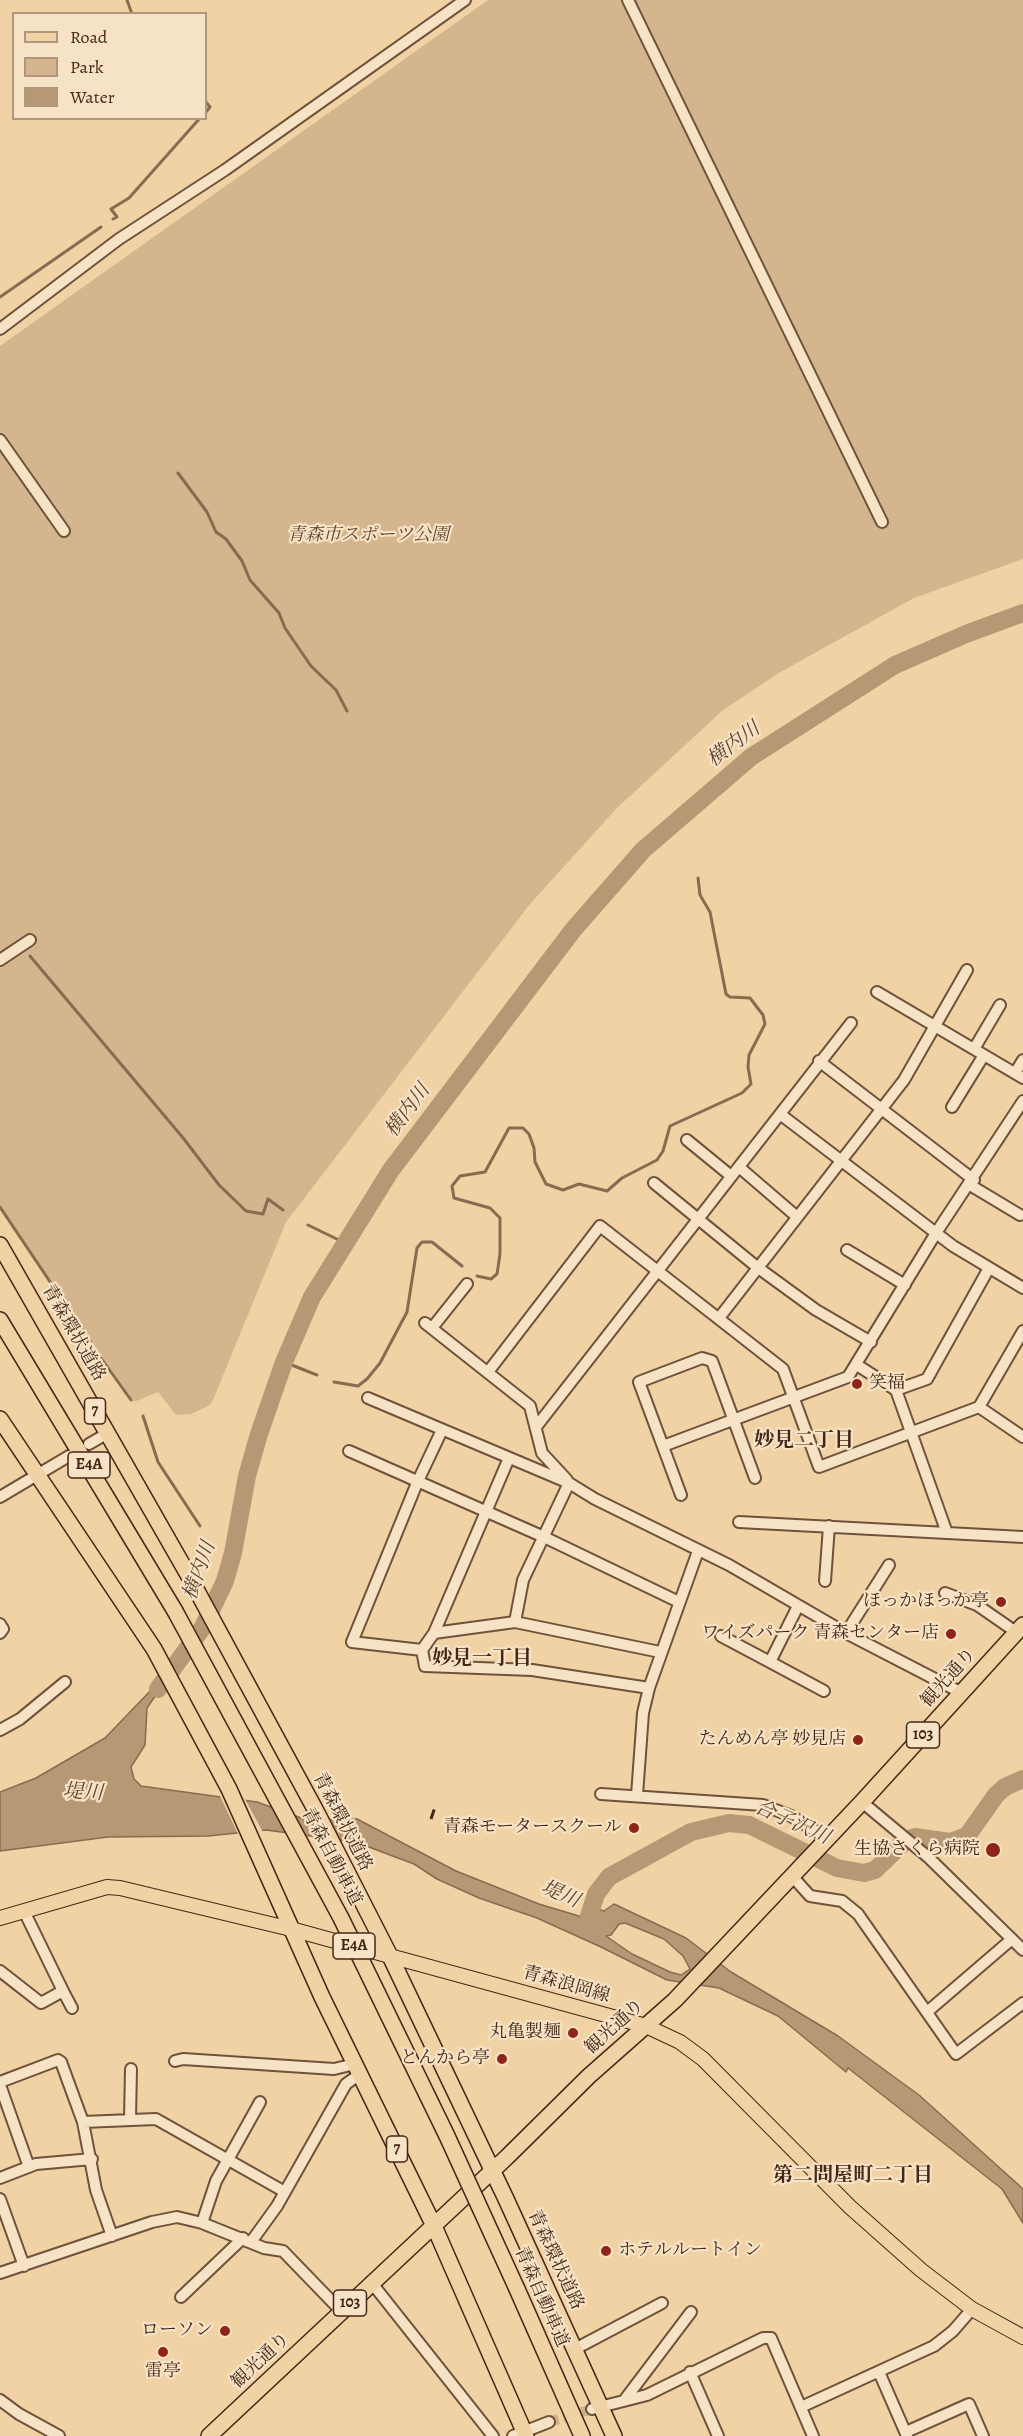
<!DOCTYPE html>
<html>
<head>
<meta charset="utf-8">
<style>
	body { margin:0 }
	#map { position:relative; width:1023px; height:2436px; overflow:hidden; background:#f1d2a5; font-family:Alegreya,serif }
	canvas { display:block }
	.legend { position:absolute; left:12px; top:12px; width:195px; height:108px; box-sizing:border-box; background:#f6e2c4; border:2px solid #af977f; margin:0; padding:8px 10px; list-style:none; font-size:18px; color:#442718 }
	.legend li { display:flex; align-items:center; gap:12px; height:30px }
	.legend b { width:30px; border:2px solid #af977f }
</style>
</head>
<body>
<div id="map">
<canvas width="1023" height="2436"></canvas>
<ul class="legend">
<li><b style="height:8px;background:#f1d2a5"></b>Road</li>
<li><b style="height:16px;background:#d4b58d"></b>Park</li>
<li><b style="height:16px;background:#b69875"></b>Water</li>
</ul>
</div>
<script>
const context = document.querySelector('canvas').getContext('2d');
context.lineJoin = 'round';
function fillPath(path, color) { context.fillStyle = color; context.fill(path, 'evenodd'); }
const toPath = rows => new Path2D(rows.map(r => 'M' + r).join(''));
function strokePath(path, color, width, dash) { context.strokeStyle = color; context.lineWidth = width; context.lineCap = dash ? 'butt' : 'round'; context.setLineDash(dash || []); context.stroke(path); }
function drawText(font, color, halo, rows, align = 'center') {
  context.font = font + ' Alegreya,"Noto Serif JP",serif'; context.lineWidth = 4.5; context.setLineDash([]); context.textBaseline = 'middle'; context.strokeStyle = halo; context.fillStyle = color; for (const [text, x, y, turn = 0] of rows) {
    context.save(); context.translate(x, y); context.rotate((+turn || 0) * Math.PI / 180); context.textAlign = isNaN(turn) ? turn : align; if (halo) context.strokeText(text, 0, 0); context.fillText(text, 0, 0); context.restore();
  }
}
const green = toPath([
	[488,0,1023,0,1023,559,914,598,782,671,723,710,617,808,530,904,286,1222,213,1400,210,1405,191,1414,176,1415,158,1392,134,1402,0,1210,0,346]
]);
const water = toPath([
	[179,1661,147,1708,145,1745,131,1767,134,1779,141,1786,257,1802,307,1820,357,1819,456,1871,539,1904,582,1917,591,1907,604,1911,614,1904,686,1938,731,1972,838,2036,919,2095,1023,2189,1023,2223,1002,2189,848,2068,846,2072,778,2016,719,1988,667,1980,601,1947,537,1918,479,1898,437,1879,414,1864,382,1852,356,1842,266,1830,208,1836,108,1837,0,1851,0,1792,36,1778,105,1738,179,1661],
	[625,1923,664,1939,683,1956,690,1969,681,1975,670,1972,632,1954,606,1936,611,1935,619,1924,625,1923]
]);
const pier = toPath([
	[219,1794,244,1797,264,1834,239,1836]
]);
const stream = toPath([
	[127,0,132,14],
	[206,102,210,107,206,112],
	[113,219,117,217,111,209,129,198,200,118],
	[0,297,101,227],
	[178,473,207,512,216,532,226,539,242,561,250,580,279,613,285,628,311,666,336,690,347,711],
	[30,956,184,1139,219,1185,246,1211,263,1214,268,1199,283,1210],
	[0,1207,91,1343],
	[308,1225,345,1243],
	[477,1276,491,1279,497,1274,500,1254,500,1218,490,1208,454,1198,452,1186,460,1176,485,1172,509,1128,523,1128,529,1134,534,1148,535,1162,546,1184,563,1190,579,1184,607,1191,622,1178,657,1160,663,1151,670,1126,742,1093,751,1084,748,1067,749,1055,765,1024,763,1015,750,998,730,997,726,994,710,912,700,895,698,878],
	[101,1358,131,1400],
	[284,1362,317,1375],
	[334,1382,358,1386,367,1379,380,1363,407,1312,417,1248,422,1242,432,1242,462,1266],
	[143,1416,158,1462,200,1526],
	[223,1565,227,1574]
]);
const river = toPath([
	[158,1689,203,1627,225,1581,233,1553,247,1476,259,1434,284,1362,312,1297,391,1170,573,930,643,850,751,757,895,665,966,634,1023,613],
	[585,1929,596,1894,609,1877,691,1832,729,1823,749,1825,837,1868,864,1873,875,1870,906,1840,915,1837,950,1842,967,1836,996,1795,1005,1787,1023,1779]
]);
const minorTunnel = toPath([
	[549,2422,592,2409]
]);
const minor = toPath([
	[628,0,882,522],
	[0,329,119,239,225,170,465,0],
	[0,440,64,531],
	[0,960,30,940],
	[877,992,1023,1078],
	[974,1049,1000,1005],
	[819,1061,974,1180],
	[1015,1073,1023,1060],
	[952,1107,984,1055],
	[780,1114,953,1246,1023,1288],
	[687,1140,731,1176],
	[739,1167,796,1216],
	[654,1183,757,1267,816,1310,871,1342],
	[970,1185,1020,1215],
	[847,1250,905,1285],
	[719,1318,904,1080,967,970],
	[425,1323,530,1406,542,1453,567,1480],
	[432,1328,467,1284],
	[857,1365,896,1390,947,1533],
	[488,1372,600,1226,783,1369,819,1467,979,1407,1023,1331],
	[896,1390,927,1379,989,1268],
	[368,1398,569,1483,595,1499,729,1565,846,1633,962,1693],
	[979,1407,1023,1437],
	[536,1427,851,1023],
	[442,1430,417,1483,352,1642,422,1650,434,1633,515,1622,660,1652],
	[89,1444,108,1433],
	[663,1446,848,1377,936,1233,1023,1101],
	[349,1451,544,1537,679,1602],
	[681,1495,639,1382,702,1358,712,1361,755,1478],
	[0,1497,69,1456],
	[739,1522,1023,1537],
	[825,1581,829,1526],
	[945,1593,977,1605,1016,1632],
	[798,1606,770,1662,824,1691],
	[515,1622,523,1580,569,1483],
	[0,1624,3,1629,0,1633],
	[434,1633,509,1458],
	[846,1633,889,1565],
	[721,1636,770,1662],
	[422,1650,425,1666,532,1670,649,1688],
	[0,1730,20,1719,65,1682],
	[601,1794,763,1805,791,1816,827,1838],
	[637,1795,643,1713,649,1688,698,1551],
	[862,1802,928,1857,1023,1950],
	[792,1876,810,1896,842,1901,858,1914,956,2054,1023,2003],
	[0,1971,41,2003,63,1991,24,1911],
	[63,1991,72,2008],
	[927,2012,1012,1939],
	[175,2061,183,2059,334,2069,355,2064],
	[0,2082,58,2060,61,2062,83,2122,96,2190,112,2236],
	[0,2085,29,2167],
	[130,2119,131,2069],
	[83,2122,156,2119,285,2192],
	[0,2178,36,2164,92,2159],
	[0,2199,24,2266],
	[202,2223,216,2181,260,2102],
	[251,2242,277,2206,346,2084,360,2074],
	[0,2273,152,2222,177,2217,202,2223,264,2248,283,2251,342,2312],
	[371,2282,493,2436],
	[181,2297,243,2238],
	[575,2349,662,2303],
	[690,2372,718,2436],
	[879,2372,907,2436],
	[626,2398,691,2312],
	[0,2400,19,2414,59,2436],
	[801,2407,934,2346,953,2331,972,2309],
	[592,2409,647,2395,763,2338,771,2338,813,2436],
	[906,2432,969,2404,983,2436],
	[513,2436,549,2422]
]);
const major = toPath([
	[0,1918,107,1887,120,1888,291,1929,646,2026,680,2042,703,2059,850,2207,921,2270,972,2309,1023,2337]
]);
const highway = toPath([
	[0,1245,190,1578,316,1811,391,1958,506,2199,614,2436],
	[0,1320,175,1611],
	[0,1419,154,1649,229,1789,322,1997,434,2226,526,2436],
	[517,2289,582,2436],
	[209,2436,507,2157,589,2076,675,2000,862,1802,1023,1625]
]);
const rail = toPath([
	[431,1819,435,1807]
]);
const highwayBridge = toPath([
	[175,1611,341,1918,447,2136,517,2289]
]);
const markers = [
	[857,1384,6,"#8f2418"],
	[1001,1602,6,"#8f2418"],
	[951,1634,6,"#8f2418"],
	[858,1740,6,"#8f2418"],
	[634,1828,6,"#8f2418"],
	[993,1850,8,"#8f2418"],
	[573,2033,6,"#8f2418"],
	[502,2059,6,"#8f2418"],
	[606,2251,6,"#8f2418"],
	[225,2331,6,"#8f2418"],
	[163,2352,6,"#8f2418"]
];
const shields = [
	[95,1411,21],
	[89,1465,42],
	[923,1735,33],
	[354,1946,42],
	[397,2149,21],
	[350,2303,33]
];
const shieldNames = [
	["7",95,1411],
	["E4A",89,1465],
	["103",923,1735],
	["E4A",354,1946],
	["7",397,2149],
	["103",350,2303]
];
const parkNames = [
	["青森市スポーツ公園",368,536]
];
const streetNames = [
	["青森環状道路",73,1333,60],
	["観光通り",949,1678,-48],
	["青森環状道路",342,1822,63],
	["青森自動車道",331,1857,62],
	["青森浪岡線",566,1985,16],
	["観光通り",615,2027,-42],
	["青森環状道路",555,2260,65],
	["青森自動車道",541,2297,66],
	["観光通り",261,2361,-43]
];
const poiNames = [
	["笑福",869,1384,"left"],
	["ほっかほっか亭",989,1602],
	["ワイズパーク 青森センター店",939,1634],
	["たんめん亭 妙見店",846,1740],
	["青森モータースクール",622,1828],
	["生協さくら病院",980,1850],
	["丸亀製麺",561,2033],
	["とんから亭",490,2059],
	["ホテルルートイン",618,2251,"left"],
	["ローソン",213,2331],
	["雷亭",163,2372,"center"]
];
const waterNames = [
	["横内川",734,745,-37],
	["横内川",408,1111,-53],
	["横内川",200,1571,-70],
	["堤川",83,1793,3],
	["合子沢川",792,1823,24],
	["堤川",560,1895,23]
];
const neighbourhoodNames = [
	["妙見二丁目",804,1441],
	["妙見一丁目",482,1659],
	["第二問屋町二丁目",853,2176]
];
fillPath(green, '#d4b58d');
fillPath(water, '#b69875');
strokePath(water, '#886b50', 1.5);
fillPath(pier, '#f1d2a5');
strokePath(stream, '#886b50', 3);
strokePath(river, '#b69875', 18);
strokePath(minorTunnel, '#ceb089', 10, [10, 5]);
strokePath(minor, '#6f523b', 14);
strokePath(major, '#442718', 16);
strokePath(highway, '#442718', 18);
strokePath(minor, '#f6e2c4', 10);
strokePath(major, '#f1d2a5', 14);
strokePath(highway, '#f1d2a5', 15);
strokePath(rail, '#442718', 3, [10, 10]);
strokePath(highwayBridge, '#442718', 18, []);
strokePath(highwayBridge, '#f1d2a5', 15);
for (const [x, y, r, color] of markers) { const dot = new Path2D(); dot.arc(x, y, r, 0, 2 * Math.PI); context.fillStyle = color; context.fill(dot); strokePath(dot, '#f6e2c4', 2); }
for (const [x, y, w] of shields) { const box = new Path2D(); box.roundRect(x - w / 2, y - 13, w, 26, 4.5); context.fillStyle = '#f6e2c4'; context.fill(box); strokePath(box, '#442718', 1.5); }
drawText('bold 16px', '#442718', null, shieldNames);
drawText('italic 18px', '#61432f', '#f6e2c4', parkNames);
drawText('18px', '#442718', '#f6e2c4', streetNames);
drawText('18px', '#442718', '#f6e2c4', poiNames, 'right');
drawText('italic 20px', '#60432f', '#f6e2c4', waterNames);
drawText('bold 20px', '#442718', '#f6e2c4', neighbourhoodNames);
</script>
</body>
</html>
